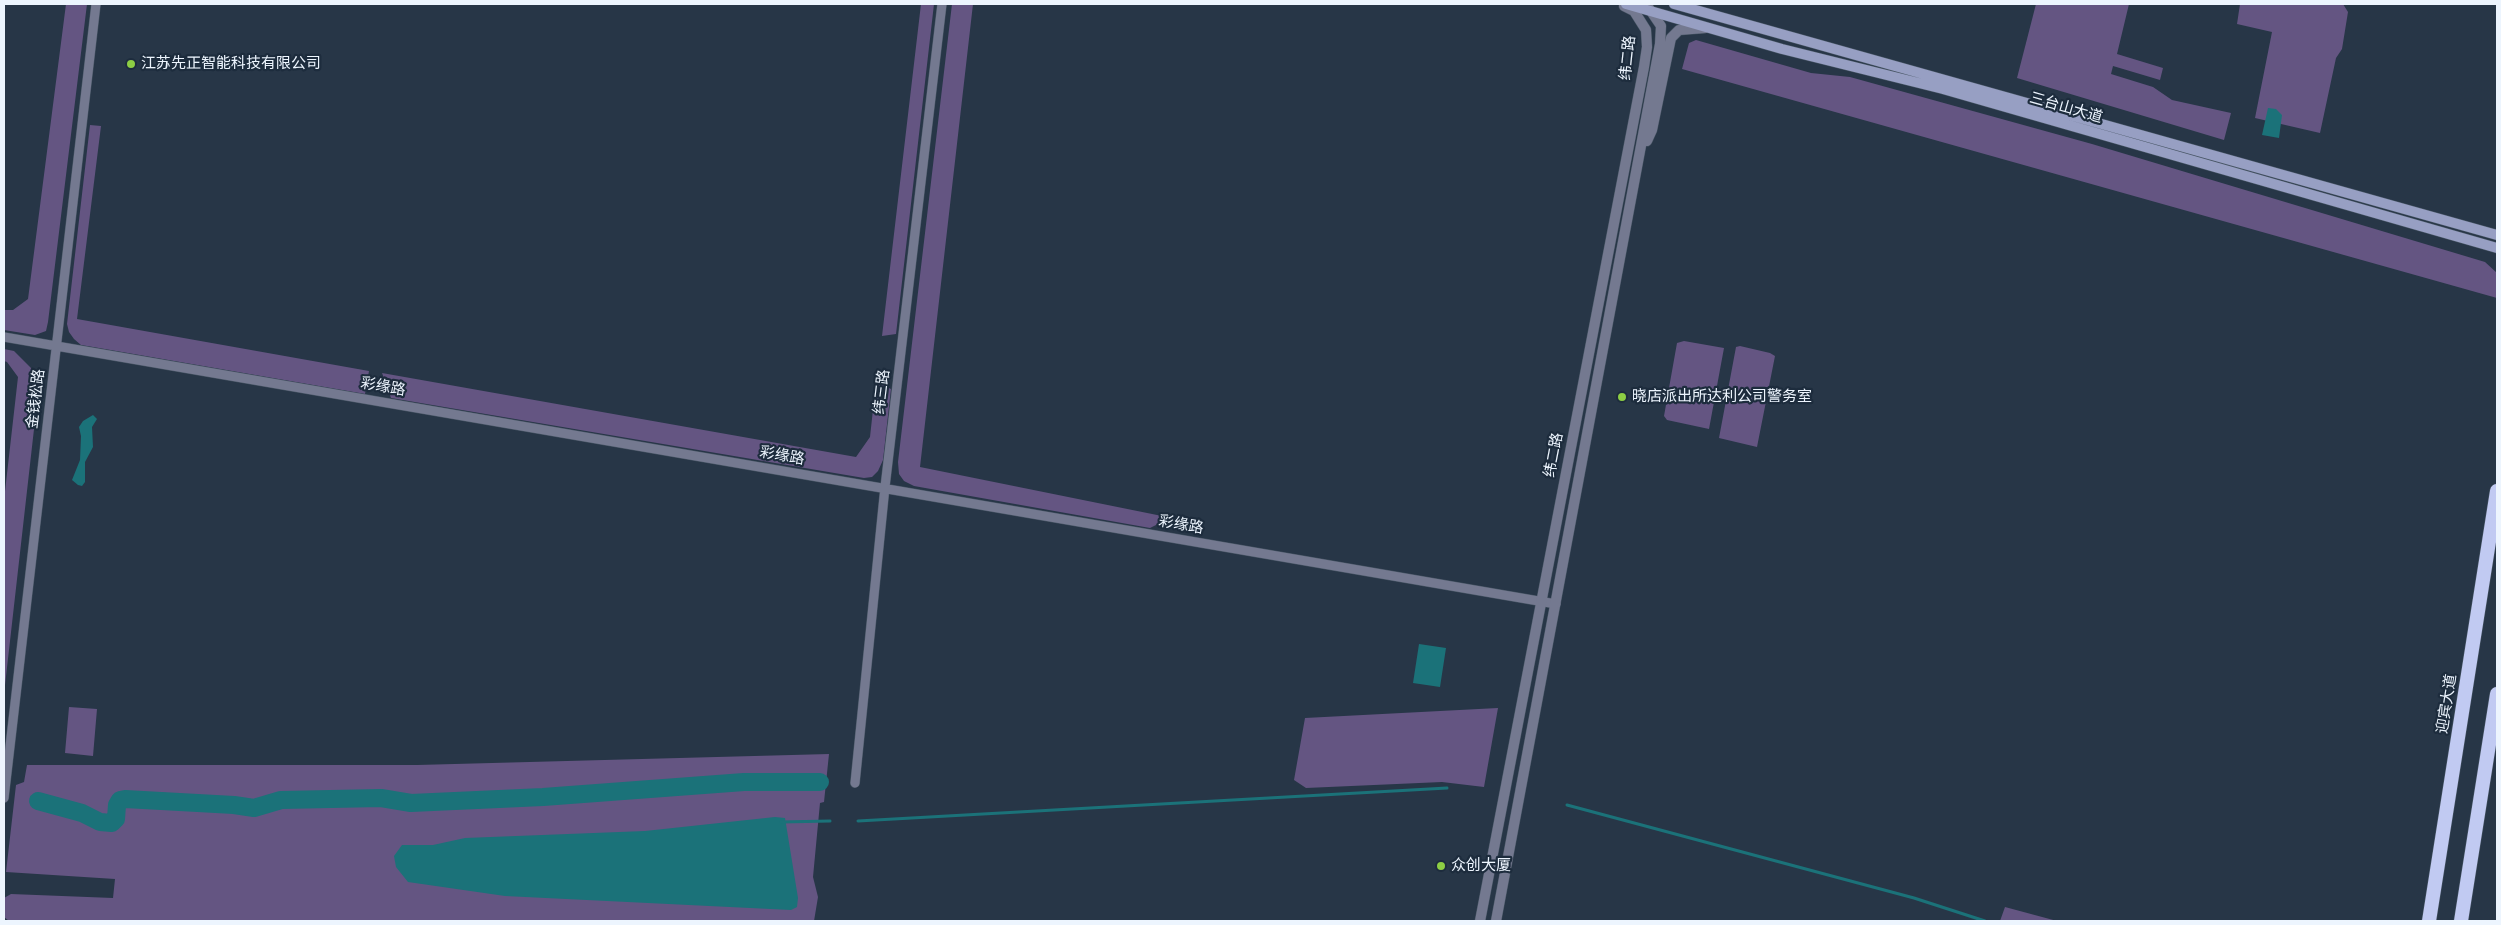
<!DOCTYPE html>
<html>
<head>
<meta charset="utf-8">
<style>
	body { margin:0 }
	#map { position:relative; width:2501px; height:925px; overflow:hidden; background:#273647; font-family:"Fira Sans Condensed",sans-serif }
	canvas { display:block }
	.frame { position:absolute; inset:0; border:5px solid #edf5fe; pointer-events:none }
</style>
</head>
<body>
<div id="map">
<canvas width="2501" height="925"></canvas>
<div class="frame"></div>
</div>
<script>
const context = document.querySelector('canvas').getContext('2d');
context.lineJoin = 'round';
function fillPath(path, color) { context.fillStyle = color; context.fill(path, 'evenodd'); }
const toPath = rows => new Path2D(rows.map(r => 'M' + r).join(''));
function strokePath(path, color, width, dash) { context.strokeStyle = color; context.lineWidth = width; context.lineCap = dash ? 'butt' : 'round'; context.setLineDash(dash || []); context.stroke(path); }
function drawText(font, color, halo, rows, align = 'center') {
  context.font = font + ' "Fira Sans Condensed","Noto Sans SC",sans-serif'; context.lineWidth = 4.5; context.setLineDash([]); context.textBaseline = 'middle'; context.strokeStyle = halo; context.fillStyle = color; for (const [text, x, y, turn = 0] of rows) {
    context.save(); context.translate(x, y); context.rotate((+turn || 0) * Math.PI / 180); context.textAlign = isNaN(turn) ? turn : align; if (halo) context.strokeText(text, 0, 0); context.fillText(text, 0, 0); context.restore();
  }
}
const green = toPath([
	[66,4,87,4,48,322,46,331,35,335,4,330,4,310,13,310,28,299],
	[921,4,934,4,896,334,882,336],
	[952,4,973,4,920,467,1162,516,1158,524,1150,528,914,486,904,481,899,474,898,462],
	[2036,4,2129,4,2117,54,2163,68,2160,80,2113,66,2111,74,2153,87,2172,100,2231,113,2224,140,2017,78],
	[2240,4,2343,4,2348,12,2342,49,2336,58,2320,133,2255,118,2272,32,2237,24],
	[1696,40,1811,73,1850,77,2092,144,2485,262,2497,273,2497,298,1682,69,1689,43],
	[90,125,101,126,77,319,369,371,365,394,93,347,81,345,74,339,69,332,67,324],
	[1684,341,1724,348,1709,429,1667,420,1664,416,1677,343],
	[1740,346,1770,353,1775,356,1757,447,1719,438,1736,347],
	[4,349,14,351,31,368,39,385,4,694,4,500,18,377,7,362,4,361],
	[382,373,856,457,870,437,876,382,891,389,883,460,878,471,872,477,864,478,391,398],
	[69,707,97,709,93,756,65,753],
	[1498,708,1484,787,1442,782,1306,788,1294,780,1305,718],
	[829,754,824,802,820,803,813,877,818,897,814,921,9,921,4,917,4,898,11,894,113,898,115,879,6,872,16,785,24,782,27,765,417,765],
	[2005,907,2057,921,2000,921]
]);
const water = toPath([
	[2268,108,2276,109,2282,115,2279,138,2262,135],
	[93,415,97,419,92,427,93,447,85,462,85,482,82,486,78,485,72,480,80,460,81,436,79,427,83,421],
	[1419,644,1446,648,1440,687,1413,683],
	[775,817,785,818,798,898,797,907,791,910,505,896,408,882,396,867,394,856,402,845,433,845,465,838,645,831]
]);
const stream = toPath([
	[1567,805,1914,898,1985,921],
	[858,821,1447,788],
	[781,822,830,821]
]);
const river = toPath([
	[38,801,82,813,100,822,112,823,116,819,117,805,120,800,125,799,234,805,254,808,281,800,381,798,411,803,543,797,744,782,820,782]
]);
const minor = toPath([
	[4,337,1556,604],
	[855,783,885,487,942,4],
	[4,798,96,4]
]);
const tertiary = toPath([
	[1647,141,1652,130,1671,38,1679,30,1705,28],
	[1480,921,1644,67,1647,47,1646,30,1634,11,1624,6],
	[1496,921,1660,44,1661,26,1646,4]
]);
const secondary = toPath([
	[1626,4,1782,49,1943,89,2497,248],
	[1674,4,2497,235]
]);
const trunk = toPath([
	[2429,921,2497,491],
	[2461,921,2497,694]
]);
const markers = [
	[131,64,5,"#8dce44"],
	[1622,397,5,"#8dce44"],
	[1441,866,5,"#8dce44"]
];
const streetNames = [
	["纬二路",1628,58,-84],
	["三台山大道",2066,108,16],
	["彩缘路",383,387,10],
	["纬三路",882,392,-83],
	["金钱松路",36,399,-83],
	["纬二路",1554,455,-79],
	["彩缘路",782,456,10],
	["彩缘路",1181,525,10],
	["迎宾大道",2447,704,-81]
];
const poiNames = [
	["江苏先正智能科技有限公司",141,64],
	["晓店派出所达利公司警务室",1632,397],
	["众创大厦",1451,866]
];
fillPath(green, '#645582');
fillPath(water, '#1b7279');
strokePath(stream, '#1b7279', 3);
strokePath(river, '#1b7279', 18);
strokePath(minor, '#475564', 10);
strokePath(tertiary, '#475564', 11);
strokePath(secondary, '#475564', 11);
strokePath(trunk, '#475564', 15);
strokePath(minor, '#747990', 9);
strokePath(tertiary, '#747990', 10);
strokePath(secondary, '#979fc3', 10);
strokePath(trunk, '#c1caf2', 14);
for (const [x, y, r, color] of markers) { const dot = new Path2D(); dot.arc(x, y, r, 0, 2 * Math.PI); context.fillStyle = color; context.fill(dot); strokePath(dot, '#1d2c3d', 2); }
drawText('15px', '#edf5fe', '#1d2c3d', streetNames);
drawText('15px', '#edf5fe', '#1d2c3d', poiNames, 'left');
</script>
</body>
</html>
